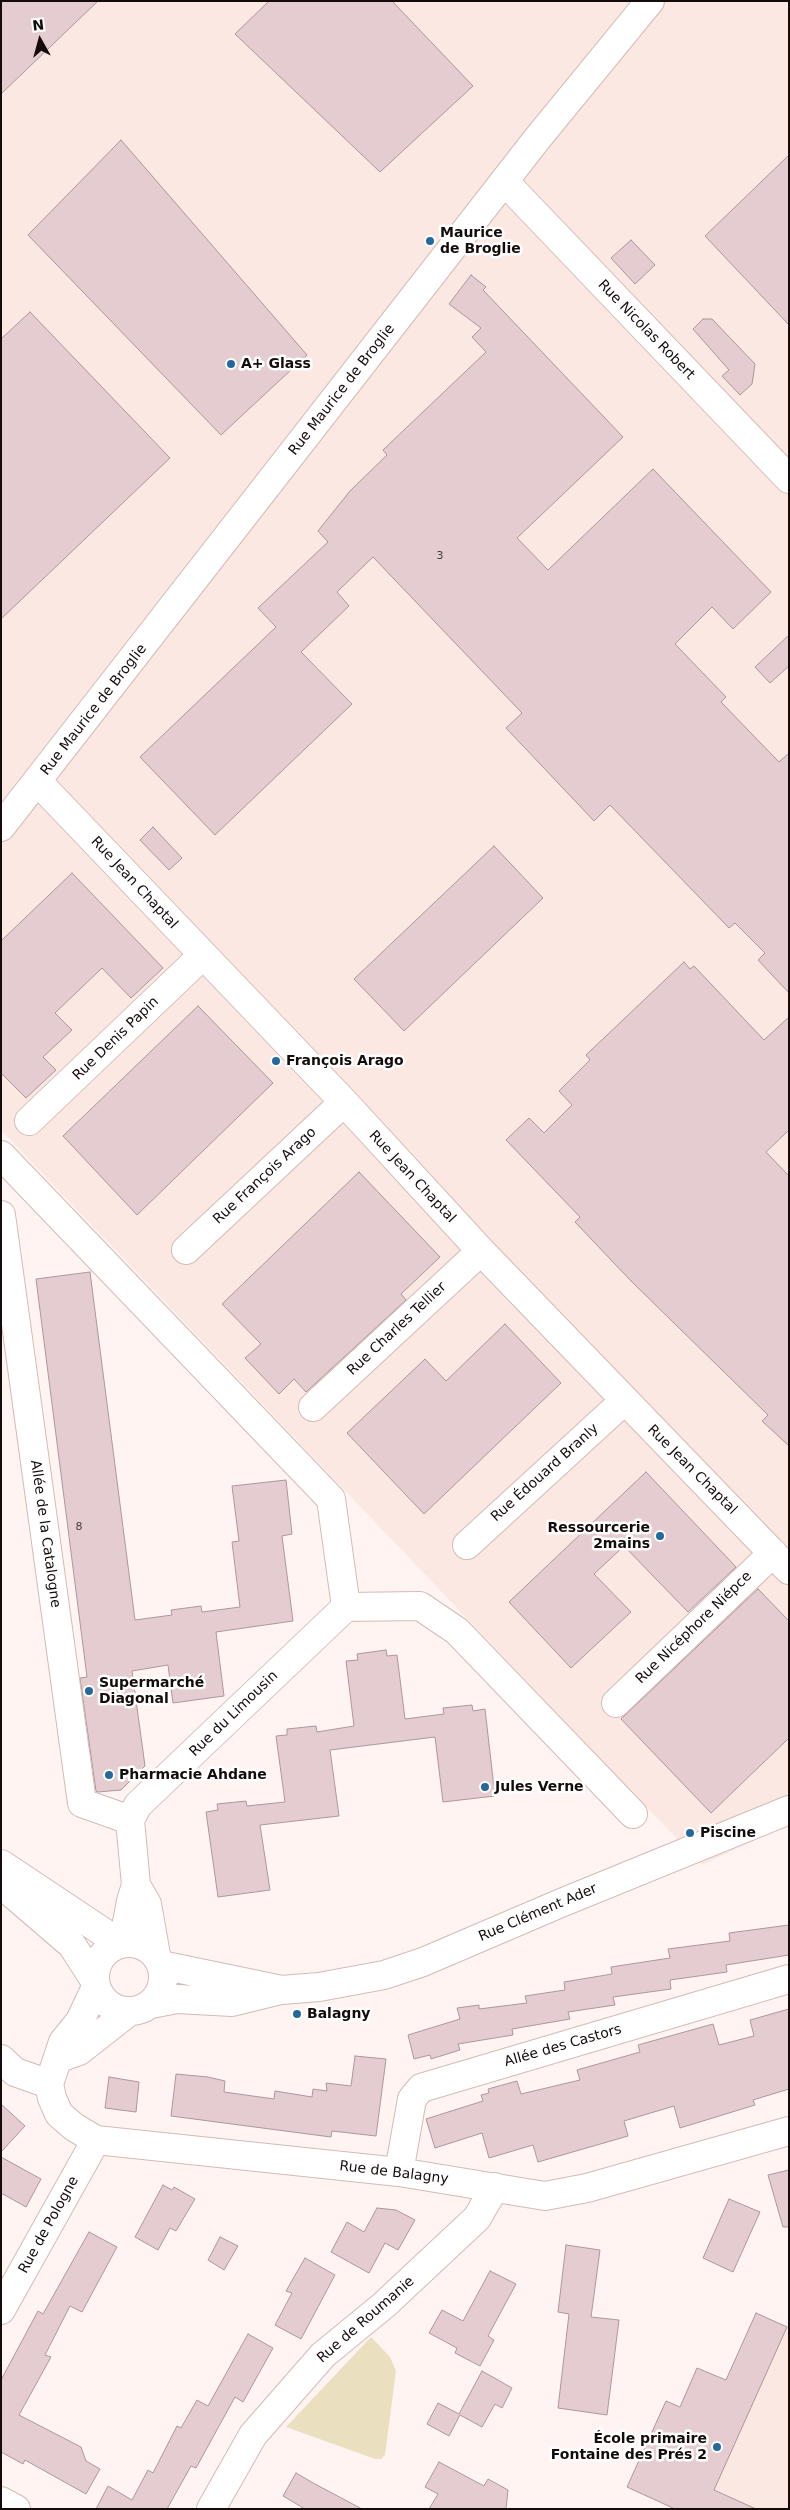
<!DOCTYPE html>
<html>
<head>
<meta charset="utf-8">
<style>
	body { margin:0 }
	#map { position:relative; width:790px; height:2510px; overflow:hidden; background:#fff4f2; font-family:"DejaVu Sans",sans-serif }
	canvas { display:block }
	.frame { position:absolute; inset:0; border:2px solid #140c0b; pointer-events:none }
	.north { position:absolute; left:15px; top:15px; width:50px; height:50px; -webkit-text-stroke:4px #fff; paint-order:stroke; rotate:353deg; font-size:14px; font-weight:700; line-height:20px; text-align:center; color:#140c0b }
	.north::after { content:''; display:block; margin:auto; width:18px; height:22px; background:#140c0b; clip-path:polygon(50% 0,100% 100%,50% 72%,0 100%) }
</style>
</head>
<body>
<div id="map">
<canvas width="790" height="2510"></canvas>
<div class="frame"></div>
<div class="north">N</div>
</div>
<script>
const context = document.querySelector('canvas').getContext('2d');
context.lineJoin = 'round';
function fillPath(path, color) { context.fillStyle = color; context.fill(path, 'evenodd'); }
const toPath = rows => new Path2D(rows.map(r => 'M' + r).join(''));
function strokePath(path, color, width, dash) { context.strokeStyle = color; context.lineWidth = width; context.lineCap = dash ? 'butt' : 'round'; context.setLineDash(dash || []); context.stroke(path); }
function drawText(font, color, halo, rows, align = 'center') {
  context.font = font + ' "DejaVu Sans",sans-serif'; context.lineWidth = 5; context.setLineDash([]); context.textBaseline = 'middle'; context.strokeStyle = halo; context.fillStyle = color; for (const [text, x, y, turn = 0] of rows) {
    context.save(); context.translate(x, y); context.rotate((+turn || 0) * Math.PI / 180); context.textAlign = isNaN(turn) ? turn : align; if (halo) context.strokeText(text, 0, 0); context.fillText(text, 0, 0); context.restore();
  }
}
const built = toPath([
	[1,1,789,1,789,1824,702,1865,1,1130],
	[756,2313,787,2326,789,2323,789,2509,675,2509,627,2487,666,2401,680,2407,697,2368,726,2380]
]);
const green = toPath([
	[371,2337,390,2357,396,2371,385,2455,381,2459,375,2459,286,2427]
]);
const building = toPath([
	[1,1,98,1,1,94,1,1],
	[269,1,392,1,473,86,380,172,235,34,269,1],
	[121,140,307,355,221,435,28,235,121,140],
	[789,155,789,325,705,236,789,155],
	[631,240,655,265,635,284,611,258,631,240],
	[471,275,486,287,483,290,623,437,517,538,548,570,653,469,771,592,733,629,712,607,675,644,726,697,721,702,779,762,789,753,789,993,758,960,765,953,735,923,729,928,610,805,594,821,506,728,522,713,373,557,337,592,349,606,301,652,352,704,215,835,140,757,276,627,258,608,328,542,318,531,350,491,387,455,383,450,486,352,472,337,481,328,449,304,471,275],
	[30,312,170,458,1,619,1,339,30,312],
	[703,319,712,319,755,364,752,384,740,395,722,376,729,370,693,329,703,319],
	[789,635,789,666,770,683,755,667,789,635],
	[153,827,182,858,169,870,140,840,153,827],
	[494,846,543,898,404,1031,354,979,494,846],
	[72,873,163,968,131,998,102,968,55,1013,72,1030,43,1057,56,1070,26,1098,1,1073,1,941,72,873],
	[684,962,690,969,694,966,764,1040,789,1017,789,1130,766,1152,789,1176,789,1446,762,1421,768,1415,631,1281,575,1222,580,1217,506,1140,529,1118,544,1133,572,1105,559,1091,590,1060,586,1055,684,962],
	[198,1006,273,1083,137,1215,63,1136,198,1006],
	[359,1172,440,1257,401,1294,406,1300,306,1392,294,1379,279,1394,245,1358,261,1344,222,1304,359,1172],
	[90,1272,135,1620,172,1615,171,1610,201,1606,202,1612,240,1607,232,1542,239,1541,232,1486,286,1480,292,1534,282,1536,293,1621,216,1632,224,1696,173,1703,168,1665,132,1671,145,1766,121,1790,98,1792,96,1791,80,1678,87,1677,36,1279,90,1272],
	[505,1324,561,1383,424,1514,347,1433,425,1359,446,1381,505,1324],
	[646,1472,736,1567,688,1612,624,1546,594,1574,631,1612,571,1668,509,1602,646,1472],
	[758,1589,789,1621,789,1738,711,1813,621,1719,758,1589],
	[386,1650,387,1656,397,1655,405,1719,444,1714,443,1708,472,1705,473,1711,485,1709,495,1796,443,1802,435,1737,330,1750,339,1816,260,1825,270,1890,218,1897,206,1812,218,1810,217,1804,246,1801,247,1806,285,1802,276,1736,287,1735,287,1729,316,1726,317,1732,354,1726,346,1661,358,1660,357,1654,386,1650],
	[789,1925,789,1955,726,1965,727,1972,670,1980,671,1989,613,1997,615,2005,568,2012,570,2019,512,2029,513,2035,458,2044,460,2050,431,2059,430,2055,414,2059,408,2035,460,2019,457,2008,479,2005,479,2009,527,2003,525,1996,565,1990,564,1982,612,1974,611,1967,670,1958,668,1949,730,1941,729,1933,789,1925],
	[789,2009,789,2089,753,2100,755,2105,680,2128,674,2106,624,2121,628,2136,538,2162,533,2145,489,2158,482,2133,435,2148,426,2119,483,2101,481,2095,489,2093,488,2089,517,2081,521,2094,580,2080,577,2070,640,2052,638,2045,713,2024,719,2045,754,2036,750,2020,789,2009],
	[355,2056,386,2059,376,2136,332,2131,331,2137,171,2116,176,2074,208,2077,225,2081,224,2092,274,2099,275,2091,312,2097,313,2089,327,2091,326,2083,351,2086,355,2056],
	[109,2077,139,2082,136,2112,105,2108,109,2077],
	[1,2104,25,2126,1,2152,1,2104],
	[1,2157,41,2179,26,2207,1,2193,1,2157],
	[789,2170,789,2227,783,2227,768,2175,789,2170],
	[163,2185,172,2190,174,2187,195,2199,176,2231,170,2228,158,2250,135,2237,163,2185],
	[729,2199,760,2212,733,2272,703,2258,729,2199],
	[377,2208,396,2210,415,2220,398,2250,385,2243,369,2273,331,2252,347,2222,364,2232,377,2208],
	[89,2232,117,2247,82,2312,70,2306,45,2355,51,2357,19,2415,81,2447,86,2461,100,2469,86,2494,25,2460,23,2464,1,2452,1,2380,38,2311,43,2314,89,2232],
	[220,2237,238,2246,224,2270,208,2260,220,2237],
	[566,2245,600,2250,591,2317,619,2320,607,2415,558,2408,569,2314,558,2312,566,2245],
	[305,2258,335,2275,301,2339,275,2325,292,2293,286,2291,305,2258],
	[490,2271,516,2284,488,2336,494,2340,480,2366,455,2353,457,2348,429,2333,442,2310,463,2321,490,2271],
	[756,2313,787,2327,714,2490,756,2509,675,2509,627,2487,666,2401,680,2407,697,2368,726,2380,756,2313],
	[248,2334,273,2348,243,2402,235,2397,196,2468,191,2466,167,2509,96,2509,108,2486,132,2500,148,2470,153,2473,177,2426,181,2428,197,2400,208,2406,248,2334],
	[482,2371,512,2388,502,2408,495,2404,482,2427,460,2415,449,2436,427,2424,438,2403,459,2414,482,2371],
	[439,2462,484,2486,488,2479,508,2490,506,2509,429,2509,438,2494,425,2487,439,2462],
	[296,2473,315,2484,362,2509,305,2509,283,2496,296,2473]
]);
const minor = toPath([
	[504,181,789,479],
	[38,782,344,1102,481,1251,789,1570],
	[1,827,537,139,650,1],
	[29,1121,202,956],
	[1,1155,331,1499,346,1607],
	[1,1215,82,1803,130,1820],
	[186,1250,344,1102],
	[313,1407,481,1251],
	[467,1545,624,1401],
	[346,1607,420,1606,457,1631,633,1814],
	[616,1703,773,1553],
	[1,1864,121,1944],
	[1,1884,72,1945,95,1981],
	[136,1885,147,1904,156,1955],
	'95 1977a34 34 0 1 1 68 0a34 34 0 1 1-68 0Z',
	[123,1943,131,1901,136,1885,130,1820,138,1805,346,1607],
	[161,1965,277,1989],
	[96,1987,80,2021,63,2042,49,2084,52,2098,59,2114,74,2127,96,2140,399,2172,545,2196,587,2188,789,2131],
	[151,2004,177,1999,232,2002,281,1990,319,1987,384,1975,423,1962,561,1903,789,1810],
	[59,2058,79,2051,130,2011],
	[1,2059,15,2072,49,2084],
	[399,2172,412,2099,421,2088,789,1979],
	[1,2310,96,2140],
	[1,2501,16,2509],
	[211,2509,253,2435,323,2355,384,2305,477,2218,495,2187]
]);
const markers = [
	[430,241,5,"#23699d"],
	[231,364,5,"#23699d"],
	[276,1061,5,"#23699d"],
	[660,1536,5,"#23699d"],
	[89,1691,5,"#23699d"],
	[109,1775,5,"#23699d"],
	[485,1787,5,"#23699d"],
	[690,1833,5,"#23699d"],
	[297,2014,5,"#23699d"],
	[717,2447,5,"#23699d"]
];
const numberNames = [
	["3",440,556],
	["8",79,1527]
];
const poiNames = [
	["Maurice",440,233],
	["de Broglie",440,249],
	["A+ Glass",241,364],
	["François Arago",286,1061],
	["Ressourcerie",650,1528,"right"],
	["2mains",650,1544,"right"],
	["Supermarché",99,1683],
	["Diagonal",99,1699],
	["Pharmacie Ahdane",119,1775],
	["Jules Verne",495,1787],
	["Piscine",700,1833],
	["Balagny",307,2014],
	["École primaire",707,2439,"right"],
	["Fontaine des Prés 2",707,2455,"right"]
];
const streetNames = [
	["Rue Nicolas Robert",646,330,46],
	["Rue Maurice de Broglie",342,390,-52],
	["Rue Maurice de Broglie",94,710,-52],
	["Rue Jean Chaptal",134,883,47],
	["Rue Denis Papin",116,1039,-44],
	["Rue François Arago",265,1176,-43],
	["Rue Jean Chaptal",412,1177,47],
	["Rue Charles Tellier",397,1329,-43],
	["Rue Jean Chaptal",692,1470,45],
	["Rue Édouard Branly",545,1473,-42],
	["Allée de la Catalogne",45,1534,82],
	["Rue Nicéphore Niépce",694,1628,-44],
	["Rue du Limousin",234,1714,-44],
	["Rue Clément Ader",538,1913,-23],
	["Allée des Castors",563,2046,-16],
	["Rue de Balagny",394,2173,7],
	["Rue de Pologne",49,2225,-61],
	["Rue de Roumanie",366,2320,-41]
];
fillPath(built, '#fce8e3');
fillPath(green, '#eadfbf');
fillPath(building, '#e5ccd1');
strokePath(building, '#ad969b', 1);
strokePath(minor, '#d3bbb5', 30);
strokePath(minor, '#fff', 28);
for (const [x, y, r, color] of markers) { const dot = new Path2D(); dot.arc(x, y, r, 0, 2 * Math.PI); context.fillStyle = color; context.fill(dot); strokePath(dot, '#fff', 2); }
drawText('11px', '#483c3c', null, numberNames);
drawText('bold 14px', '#140c0b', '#fff', poiNames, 'left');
drawText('14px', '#140c0b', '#fff', streetNames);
</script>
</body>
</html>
